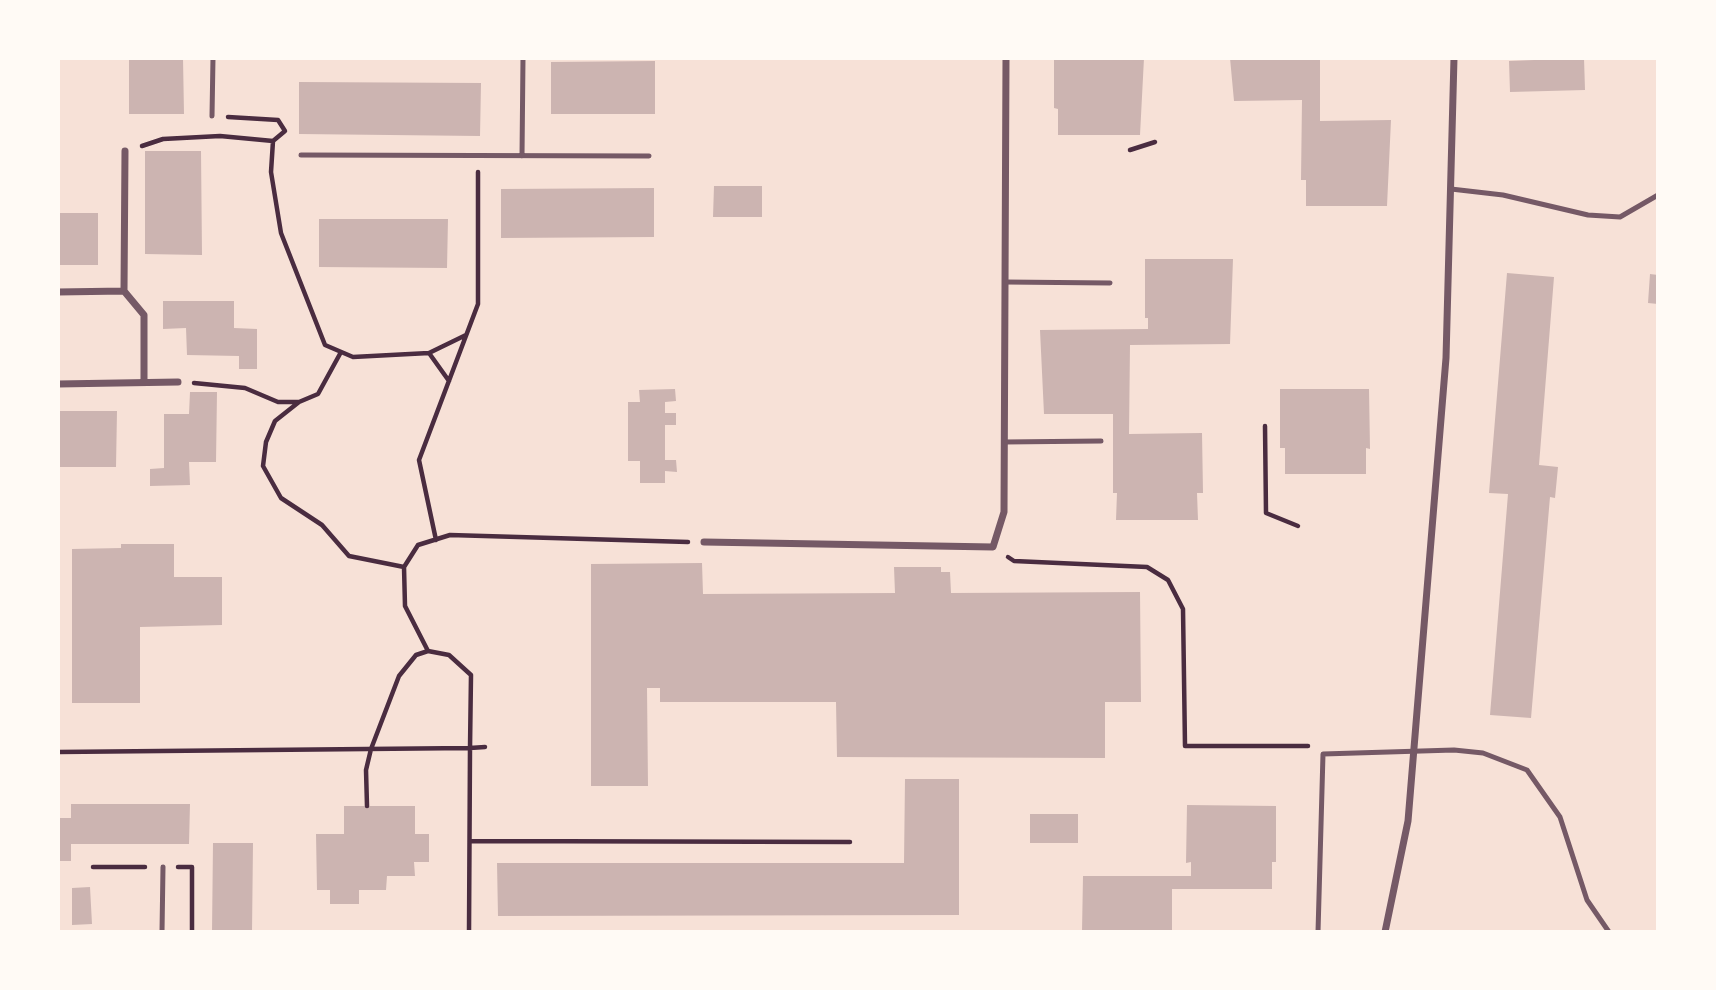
<!DOCTYPE html>
<html>
<head>
<meta charset="utf-8">
<style>
	body { margin:0 }
	#map { position:relative; width:1716px; height:990px; overflow:hidden; background:#f7e1d7; font-family:"Public Sans",sans-serif }
	canvas { display:block }
	.frame { position:absolute; inset:0; border:60px solid #fffaf5; pointer-events:none }
</style>
</head>
<body>
<div id="map">
<canvas width="1716" height="990"></canvas>
<div class="frame"></div>
</div>
<script>
const context = document.querySelector('canvas').getContext('2d');
context.lineJoin = 'round';
function fillPath(path, color) { context.fillStyle = color; context.fill(path, 'evenodd'); }
const toPath = rows => new Path2D(rows.map(r => 'M' + r).join(''));
function strokePath(path, color, width, dash) { context.strokeStyle = color; context.lineWidth = width; context.lineCap = dash ? 'butt' : 'round'; context.setLineDash(dash || []); context.stroke(path); }
const building = toPath([
	[129,58,183,58,184,114,129,114],
	[1054,58,1144,58,1140,135,1058,135,1058,109,1054,108],
	[1230,58,1320,58,1320,121,1391,120,1387,206,1306,206,1306,180,1301,180,1302,100,1234,101],
	[1584,58,1585,90,1510,92,1509,61],
	[655,61,655,114,551,114,551,62],
	[299,82,481,83,480,136,299,134],
	[145,151,201,151,202,255,145,254],
	[714,186,762,186,762,217,713,217],
	[654,188,654,237,501,238,501,189],
	[58,213,98,213,98,265,58,265],
	[319,219,448,219,447,268,319,267],
	[1145,259,1233,259,1230,344,1130,345,1129,434,1202,433,1203,493,1197,493,1198,520,1116,520,1117,493,1113,493,1113,414,1044,414,1040,330,1148,329,1148,318,1145,318],
	[1507,273,1554,277,1539,465,1558,467,1555,498,1550,497,1531,718,1490,715,1508,494,1489,493],
	[1650,274,1658,275,1658,304,1648,303],
	[163,301,234,301,234,328,257,329,257,369,239,369,239,356,187,355,186,328,163,329],
	[675,389,676,401,665,402,665,413,676,413,676,425,665,425,665,460,676,460,677,472,665,471,665,483,640,483,640,461,628,461,628,402,640,402,639,390],
	[1280,389,1369,389,1370,449,1366,448,1366,474,1285,474,1285,448,1280,448],
	[190,392,217,392,216,462,189,462,190,485,150,486,150,469,164,468,164,414,189,414],
	[58,411,117,411,116,467,58,467],
	[121,544,174,544,174,577,222,577,222,625,140,627,140,703,72,703,72,549,121,548],
	[702,563,703,594,895,593,894,567,941,567,941,572,950,572,951,593,1140,592,1141,702,1105,702,1105,758,837,757,836,702,660,702,660,688,647,688,648,786,591,786,591,564],
	[905,779,959,779,959,915,498,916,497,863,904,863],
	[71,804,190,804,189,844,71,844,71,861,58,861,58,818,71,818],
	[1187,805,1276,806,1276,862,1272,862,1272,889,1172,889,1172,932,1082,932,1083,876,1191,876,1191,862,1186,863],
	[344,806,415,806,415,834,429,834,429,862,414,862,415,876,387,876,386,890,359,890,359,904,330,904,330,890,317,890,316,834,344,834],
	[1030,814,1078,814,1078,843,1030,843],
	[213,843,253,843,252,932,212,932],
	[90,887,92,924,72,925,72,888]
]);
const path = toPath([
	[228,117,278,120,285,131,273,141,271,172,281,233,325,345,353,357,429,353,466,335],
	[142,146,163,139,220,136,273,141],
	[1130,150,1155,142],
	[341,352,318,394,299,402,275,421,266,442,263,466,281,498,322,525,349,556,404,567],
	[429,353,449,381],
	[194,383,245,388,278,402,298,402],
	[1265,426,1266,513,1298,526],
	[436,540,419,460,478,304,478,172],
	[1008,557,1014,561,1147,567,1168,580,1183,609,1185,746,1308,746],
	[428,651,405,606,404,567,418,545,450,535,688,542],
	[58,752,470,748,469,932],
	[367,806,366,770,371,749,399,676,416,655,428,651,449,655,471,675,470,748,485,747],
	[470,841,850,842],
	[93,867,145,867],
	[178,867,192,867,192,932]
]);
const service = toPath([
	[212,116,213,58],
	[301,155,649,156],
	[522,156,523,58],
	[1451,189,1503,195,1588,215,1620,217,1658,195],
	[1005,282,1110,283],
	[1004,442,1101,441],
	[162,932,163,867],
	[1318,932,1323,754,1454,750,1483,753,1527,770,1560,817,1587,900,1609,932]
]);
const minor = toPath([
	[125,151,124,291,144,315,144,382],
	[58,292,124,291],
	[58,384,178,382],
	[704,542,993,547,1004,512,1006,58],
	[1385,932,1408,821,1446,358,1454,58]
]);
fillPath(building, '#ccb4b1');
strokePath(path, '#4a2c40', 4.5);
strokePath(service, '#755966', 5);
strokePath(minor, '#755966', 7);
</script>
</body>
</html>
